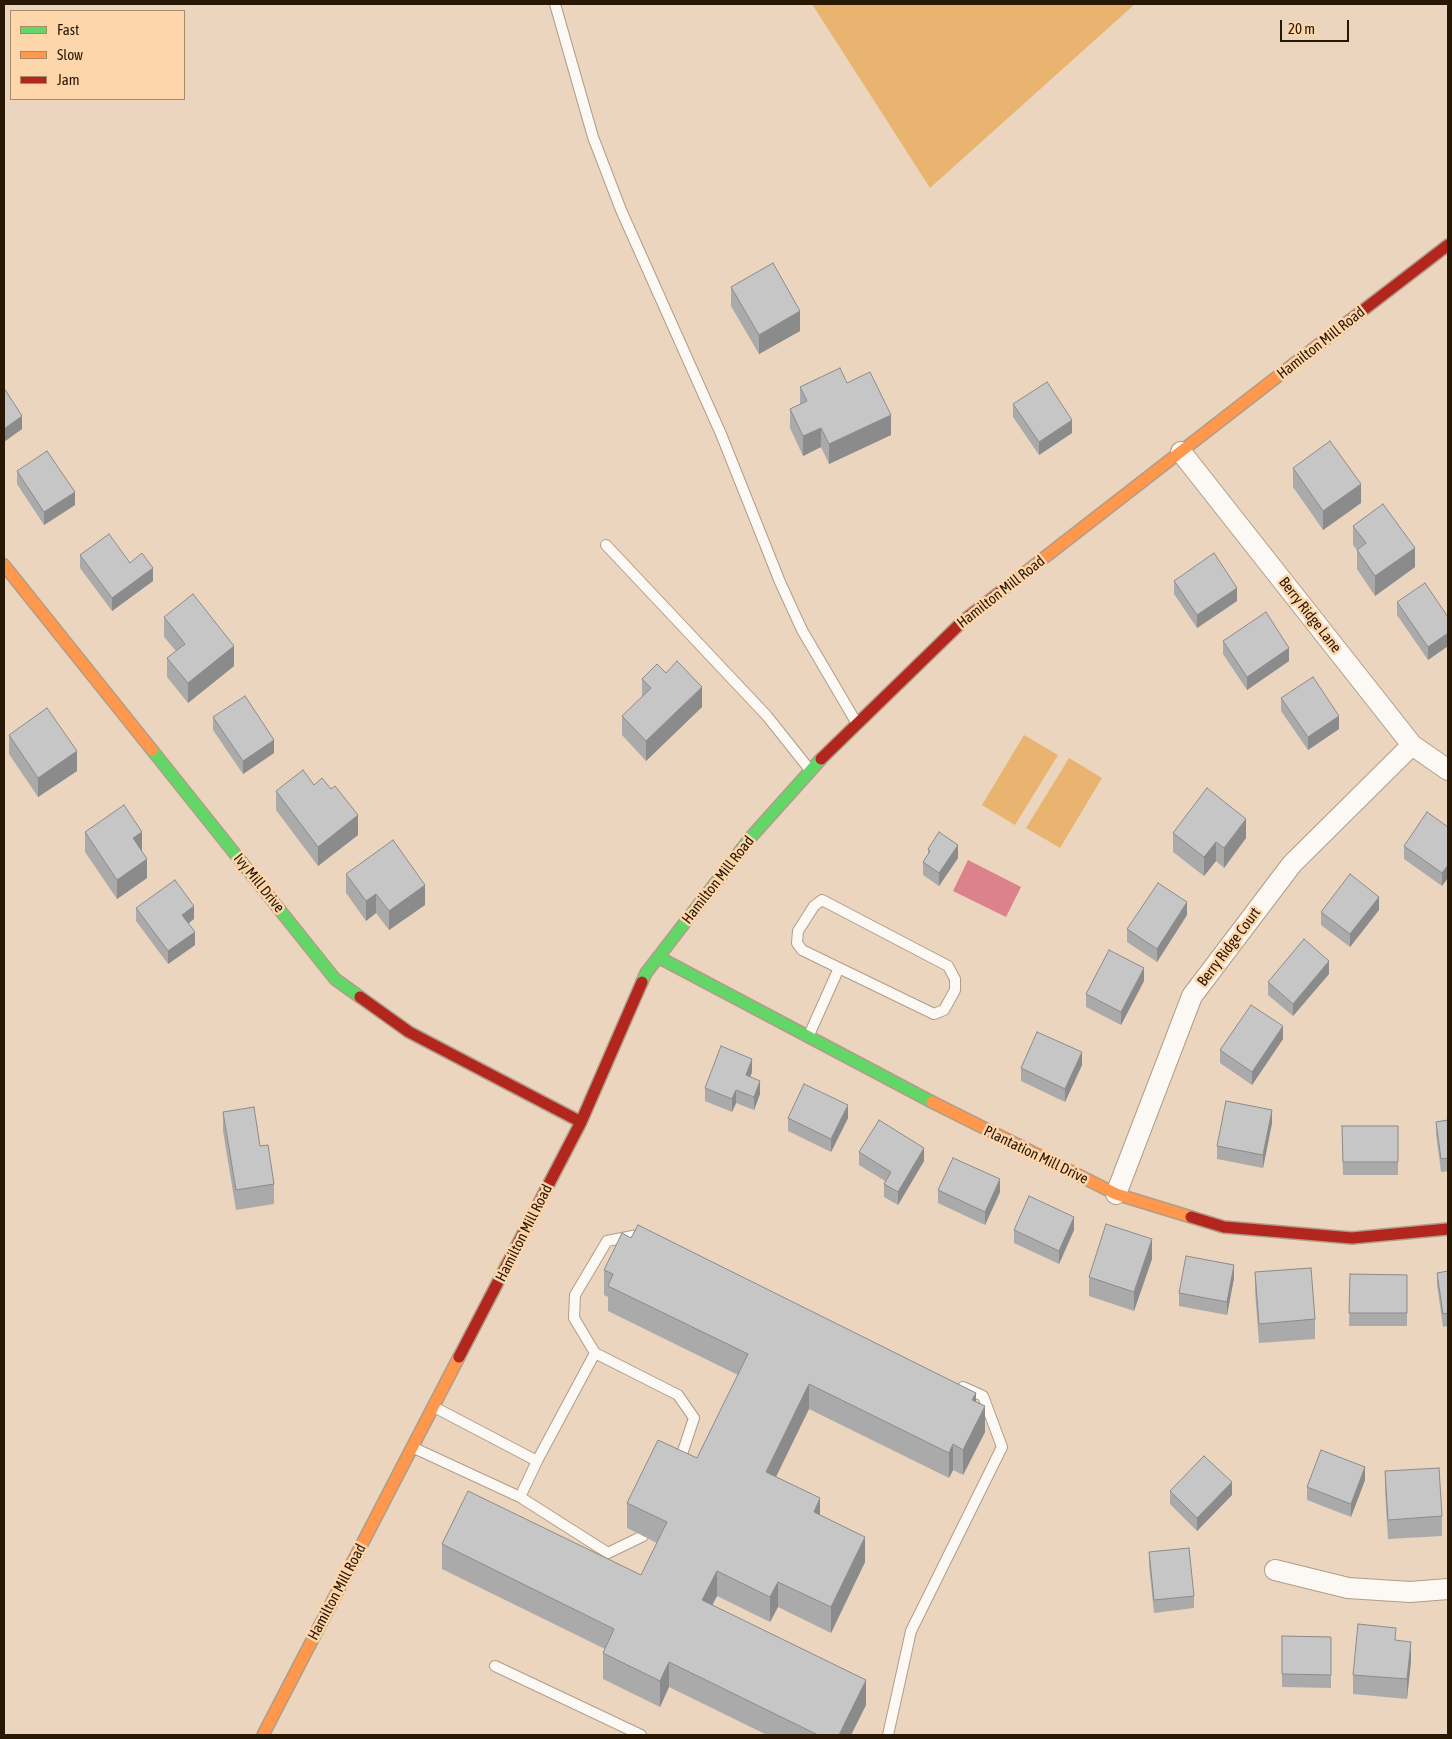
<!DOCTYPE html>
<html>
<head>
<meta charset="utf-8">
<style>
	body { margin:0 }
	#map { position:relative; width:1452px; height:1739px; overflow:hidden; background:#ebd5be; font-family:"Asap Condensed",sans-serif }
	canvas { display:block }
	.frame { position:absolute; inset:0; border:5px solid #281703; pointer-events:none }
	.legend { position:absolute; left:10px; top:10px; width:175px; height:90px; box-sizing:border-box; background:#fdd6ac; border:1px solid #a88a68; margin:0; padding:6px 9px; list-style:none; font-size:15px; color:#281703 }
	.legend li { display:flex; align-items:center; gap:10px; height:25px }
	.legend b { width:25px; border:1px solid #a88a68 }
	.scale { position:absolute; left:1280px; top:20px; width:69px; height:22px; box-sizing:border-box; border:2px solid #281703; border-top:0; padding-left:6px; font-size:15px; line-height:18px; white-space:nowrap; color:#281703; -webkit-text-stroke:4px #fdd6ac; paint-order:stroke }
</style>
</head>
<body>
<div id="map">
<canvas width="1452" height="1739"></canvas>
<div class="frame"></div>
<ul class="legend">
<li><b style="height:6px;background:#63d668"></b>Fast</li>
<li><b style="height:6px;background:#ff974d"></b>Slow</li>
<li><b style="height:6px;background:#b3261e"></b>Jam</li>
</ul>
<div class="scale">20 m</div>
</div>
<script>
const context = document.querySelector('canvas').getContext('2d');
context.lineJoin = 'round';
function fillPath(path, color) { context.fillStyle = color; context.fill(path, 'evenodd'); }
const toPath = rows => new Path2D(rows.map(r => 'M' + r).join(''));
function strokePath(path, color, width, dash) { context.strokeStyle = color; context.lineWidth = width; context.lineCap = dash ? 'butt' : 'round'; context.setLineDash(dash || []); context.stroke(path); }
function drawText(font, color, halo, rows, align = 'center') {
  context.font = font + ' "Asap Condensed",sans-serif'; context.lineWidth = 5; context.setLineDash([]); context.textBaseline = 'middle'; context.strokeStyle = halo; context.fillStyle = color; for (const [text, x, y, turn = 0] of rows) {
    context.save(); context.translate(x, y); context.rotate((+turn || 0) * Math.PI / 180); context.textAlign = isNaN(turn) ? turn : align; if (halo) context.strokeText(text, 0, 0); context.fillText(text, 0, 0); context.restore();
  }
}
const green = toPath([
	[812,4,1135,4,930,188],
	[1024,735,1058,755,1015,825,982,805],
	[1069,758,1102,778,1060,848,1026,828]
]);
const water = toPath([
	[968,860,1021,887,1006,917,953,891]
]);
const lane = toPath([
	[555,4,593,137,621,210,721,434,780,582,802,630,856,722],
	[606,545,767,716,810,770],
	[809,1035,839,968,802,950,797,943,798,931,814,906,822,900,948,966,955,979,955,990,944,1010,934,1014,839,968],
	[595,1353,678,1395,694,1418,679,1463],
	[434,1407,537,1461],
	[414,1448,520,1497,608,1553,643,1536],
	[520,1497,537,1461,595,1353,574,1318,575,1295,607,1241,638,1235,644,1237],
	[495,1666,641,1735],
	[888,1735,911,1631,1002,1447,983,1396,963,1387]
]);
const street = toPath([
	[1181,452,1412,745,1448,770],
	[1116,1194,1192,996,1292,864,1412,745],
	[1275,1570,1348,1588,1410,1592,1448,1589]
]);
const fast = toPath([
	[152,750,335,979,360,997],
	[658,957,932,1102],
	[642,982,646,973,751,837,821,759]
]);
const slow = toPath([
	[4,565,152,750],
	[1018,578,1349,321],
	[932,1102,1116,1194,1191,1217],
	[263,1735,459,1357]
]);
const jam = toPath([
	[1349,321,1448,245],
	[821,759,964,620,1018,578],
	[360,997,409,1032,581,1122],
	[1191,1217,1224,1227,1352,1238,1448,1229],
	[459,1357,581,1122,642,982]
]);
const wall = toPath([
	[731,287,800,331,759,354,731,306],
	[847,383,891,435,829,464,821,447,803,456,790,428,790,409,800,404,800,387],
	[1013,404,1072,433,1039,455,1013,417],
	[1293,468,1361,503,1323,530,1293,487],
	[17,471,75,505,44,525,17,484],
	[1353,526,1415,567,1375,596,1357,569,1357,550,1353,545],
	[80,555,130,563,153,581,112,611,80,568],
	[1174,581,1237,601,1197,628,1174,594],
	[1397,602,1448,617,1448,646,1428,660,1397,615],
	[164,617,234,666,188,703,167,677,167,658,176,651,164,637],
	[1223,641,1289,661,1247,690,1223,654],
	[1448,671,1448,687,1447,685,1447,672],
	[642,679,702,707,646,761,622,735,622,716,642,697],
	[1281,698,1339,729,1308,750,1281,711],
	[213,717,274,753,243,774,213,730],
	[9,735,77,771,38,797,9,754],
	[276,791,358,835,318,866,276,810],
	[1448,827,1442,886,1404,859,1404,846],
	[85,832,142,852,147,878,117,899,85,852],
	[1173,833,1246,838,1224,868,1216,861,1204,876,1173,852],
	[928,849,958,858,939,886,923,875,923,862,928,855],
	[346,874,425,905,389,930,376,913,366,921,346,893],
	[136,908,194,919,189,923,195,945,168,964,136,921],
	[1379,910,1350,947,1321,925,1321,912],
	[1187,915,1157,962,1127,942,1127,929],
	[1329,974,1293,1016,1268,995,1268,982],
	[1144,981,1121,1025,1086,1007,1086,994],
	[1283,1039,1252,1085,1220,1063,1220,1050],
	[1082,1065,1065,1102,1021,1081,1021,1068],
	[752,1072,750,1077,760,1094,754,1110,736,1103,732,1112,705,1101,705,1088],
	[223,1112,260,1146,274,1184,274,1204,236,1210,223,1131],
	[788,1118,848,1118,831,1152,788,1131],
	[1448,1120,1448,1171,1441,1172,1436,1134,1436,1122],
	[1272,1123,1263,1168,1217,1159,1217,1146],
	[1342,1126,1398,1126,1398,1175,1343,1175],
	[859,1152,924,1161,898,1205,884,1197,884,1184,885,1181,859,1165],
	[938,1190,1000,1192,985,1225,938,1203],
	[1014,1230,1074,1230,1059,1264,1014,1243],
	[1152,1259,1134,1311,1089,1296,1089,1277],
	[604,1270,976,1402,985,1432,963,1475,953,1470,949,1478,809,1409,776,1477,820,1515,865,1562,831,1633,778,1607,770,1622,717,1596,712,1604,866,1705,851,1735,767,1735,669,1687,660,1707,603,1679,603,1653,605,1649,442,1569,442,1544,641,1575,657,1543,627,1528,627,1503,697,1458,738,1375,608,1311,608,1297,604,1295],
	[1448,1271,1448,1326,1443,1327,1437,1285,1437,1273],
	[1255,1272,1315,1319,1315,1339,1259,1343,1255,1291],
	[1350,1274,1407,1275,1407,1326,1349,1326],
	[1234,1278,1227,1315,1179,1306,1179,1293],
	[1385,1471,1442,1516,1442,1536,1388,1539,1385,1491],
	[1365,1480,1351,1517,1307,1500,1307,1487],
	[1170,1491,1232,1495,1197,1531,1170,1504],
	[1149,1552,1194,1596,1194,1608,1154,1613,1149,1565],
	[1282,1636,1331,1637,1331,1688,1282,1687],
	[1396,1640,1411,1661,1407,1699,1353,1694,1353,1675]
]);
const shadedWall = toPath([
	[800,311,800,331,759,354,759,335],
	[891,415,891,435,829,464,829,444],
	[22,416,22,429,4,442,4,429],
	[1072,420,1072,433,1039,455,1039,442],
	[821,428,821,447,803,456,803,436],
	[1361,484,1361,503,1323,530,1323,511],
	[75,492,75,505,44,525,44,512],
	[1415,548,1415,567,1375,596,1375,576],
	[153,568,153,581,112,611,112,598],
	[1237,588,1237,601,1197,628,1197,615],
	[1448,633,1448,646,1428,660,1428,647],
	[234,646,234,666,188,703,188,683],
	[1289,648,1289,661,1247,690,1247,677],
	[702,687,702,707,646,761,646,741],
	[1339,716,1339,729,1308,750,1308,737],
	[274,740,274,753,243,774,243,761],
	[77,751,77,771,38,797,38,778],
	[358,815,358,835,318,866,318,847],
	[1246,819,1246,838,1224,868,1224,848],
	[142,832,142,852,133,838],
	[1216,842,1216,861,1204,876,1204,857],
	[958,845,958,858,939,886,939,873],
	[147,859,147,878,117,899,117,880],
	[1448,865,1448,878,1442,886,1442,873],
	[425,885,425,905,389,930,389,911],
	[376,894,376,913,366,921,366,901],
	[1379,897,1379,910,1350,947,1350,934],
	[1187,902,1187,915,1157,962,1157,949],
	[194,906,194,919,182,928,182,915],
	[195,932,195,945,168,964,168,951],
	[1329,961,1329,974,1293,1016,1293,1004],
	[1144,968,1144,981,1121,1025,1121,1012],
	[1283,1026,1283,1039,1252,1085,1252,1072],
	[1082,1052,1082,1065,1065,1102,1065,1089],
	[752,1059,752,1072,746,1088,746,1075],
	[760,1081,760,1094,754,1110,754,1097],
	[736,1090,736,1103,732,1112,732,1099],
	[848,1105,848,1118,831,1152,831,1139],
	[1272,1110,1272,1123,1263,1168,1263,1155],
	[924,1148,924,1161,898,1205,898,1192],
	[1000,1179,1000,1192,985,1225,985,1212],
	[1074,1217,1074,1230,1059,1264,1059,1251],
	[1152,1239,1152,1259,1134,1311,1134,1292],
	[1234,1265,1234,1278,1227,1315,1227,1302],
	[809,1384,809,1409,766,1497,766,1472],
	[976,1393,976,1418,972,1400],
	[985,1406,985,1432,963,1475,963,1450],
	[953,1444,953,1470,949,1478,949,1453],
	[1365,1467,1365,1480,1351,1517,1351,1504],
	[1232,1482,1232,1495,1197,1531,1197,1518],
	[820,1498,820,1524,814,1512],
	[865,1537,865,1562,831,1633,831,1607],
	[717,1571,717,1596,702,1625,702,1600],
	[778,1582,778,1607,770,1622,770,1597],
	[1411,1642,1411,1661,1407,1699,1407,1679],
	[669,1662,669,1687,660,1707,660,1681],
	[866,1680,866,1705,851,1735,839,1735]
]);
const building = toPath([
	[773,263,800,311,759,335,731,287,773,263],
	[840,368,847,383,870,372,891,415,829,444,821,428,803,436,790,409,807,401,800,387,840,368],
	[1047,382,1072,420,1039,442,1013,404,1047,382],
	[4,388,22,416,4,429,4,388],
	[1330,441,1361,484,1323,511,1293,468,1330,441],
	[47,451,75,492,44,512,17,471,47,451],
	[1383,504,1415,548,1375,576,1357,550,1366,543,1353,526,1383,504],
	[109,534,130,563,142,553,153,568,112,598,80,555,109,534],
	[1214,553,1237,588,1197,615,1174,581,1214,553],
	[1425,583,1448,617,1448,633,1428,647,1397,602,1425,583],
	[193,594,234,646,188,683,167,658,185,644,164,617,193,594],
	[1266,612,1289,648,1247,677,1223,641,1266,612],
	[677,661,702,687,646,741,622,716,651,688,642,679,657,664,666,673,677,661],
	[1313,677,1339,716,1308,737,1281,698,1313,677],
	[245,696,274,740,243,761,213,717,245,696],
	[47,708,77,751,38,778,9,735,47,708],
	[303,770,314,785,322,778,331,789,335,786,358,815,318,847,276,791,303,770],
	[1207,788,1246,819,1224,848,1216,842,1204,857,1173,833,1207,788],
	[124,805,142,832,133,838,147,859,117,880,85,832,124,805],
	[1427,812,1448,827,1448,865,1442,873,1404,846,1427,812],
	[939,832,958,845,939,873,923,862,930,851,928,849,939,832],
	[393,840,425,885,389,911,376,894,366,901,346,874,393,840],
	[1350,874,1379,897,1350,934,1321,912,1350,874],
	[175,880,194,906,182,915,195,932,168,951,136,908,175,880],
	[1158,883,1187,902,1157,949,1127,929,1158,883],
	[1304,939,1329,961,1293,1004,1268,982,1304,939],
	[1109,950,1144,968,1121,1012,1086,994,1109,950],
	[1251,1005,1283,1026,1252,1072,1220,1050,1251,1005],
	[1037,1032,1082,1052,1065,1089,1021,1068,1037,1032],
	[721,1046,752,1059,746,1075,760,1081,754,1097,736,1090,732,1099,705,1088,721,1046],
	[804,1084,848,1105,831,1139,788,1118,804,1084],
	[1226,1101,1272,1110,1263,1155,1217,1146,1226,1101],
	[254,1107,260,1146,268,1145,274,1184,236,1190,223,1112,254,1107],
	[879,1120,924,1148,898,1192,884,1184,891,1172,859,1152,879,1120],
	[1448,1120,1448,1158,1441,1159,1436,1122,1448,1120],
	[1342,1126,1398,1126,1398,1162,1343,1162,1342,1126],
	[953,1158,1000,1179,985,1212,938,1190,953,1158],
	[1029,1196,1074,1217,1059,1251,1014,1230,1029,1196],
	[1106,1224,1152,1239,1134,1292,1089,1277,1106,1224],
	[638,1225,976,1393,972,1400,985,1406,963,1450,953,1444,949,1453,809,1384,766,1472,820,1498,814,1512,865,1537,831,1607,778,1582,770,1597,717,1571,702,1600,866,1680,839,1735,818,1735,669,1662,660,1681,603,1653,614,1629,442,1544,468,1491,641,1575,667,1522,627,1503,658,1440,697,1458,748,1354,608,1286,613,1274,604,1270,622,1233,631,1238,638,1225],
	[1186,1256,1234,1265,1227,1302,1179,1293,1186,1256],
	[1311,1268,1315,1319,1259,1324,1255,1272,1311,1268],
	[1448,1271,1448,1313,1443,1314,1437,1273,1448,1271],
	[1350,1274,1407,1275,1407,1313,1349,1313,1350,1274],
	[1321,1450,1365,1467,1351,1504,1307,1487,1321,1450],
	[1204,1456,1232,1482,1197,1518,1170,1491,1204,1456],
	[1439,1468,1442,1516,1388,1520,1385,1471,1439,1468],
	[1189,1548,1194,1596,1154,1600,1149,1552,1189,1548],
	[1358,1624,1396,1628,1395,1640,1411,1642,1407,1679,1353,1675,1358,1624],
	[1282,1636,1331,1637,1331,1675,1282,1674,1282,1636]
]);
const streetNames = [
	["Hamilton Mill Road",1321,343,-38],
	["Hamilton Mill Road",1001,592,-38],
	["Berry Ridge Lane",1310,615,52],
	["Hamilton Mill Road",718,880,-52],
	["Ivy Mill Drive",259,883,51],
	["Berry Ridge Court",1229,947,-53],
	["Plantation Mill Drive",1036,1155,26],
	["Hamilton Mill Road",524,1233,-63],
	["Hamilton Mill Road",337,1592,-62]
];
fillPath(green, '#e8b470');
fillPath(water, '#db828c');
strokePath(lane, '#b09d89', 12);
strokePath(street, '#b09d89', 22);
strokePath(fast, '#b09d89', 14);
strokePath(slow, '#b09d89', 14);
strokePath(jam, '#b09d89', 14);
strokePath(lane, '#fcf9f5', 10);
strokePath(street, '#fcf9f5', 20);
strokePath(fast, '#63d668', 11);
strokePath(slow, '#ff974d', 11);
strokePath(jam, '#b3261e', 11);
fillPath(wall, '#abaaaa');
fillPath(shadedWall, '#8b8b8b');
fillPath(building, '#c7c6c6');
strokePath(building, '#8b8b8b', 1);
drawText('15px', '#281703', '#fdd6ac', streetNames);
</script>
</body>
</html>
